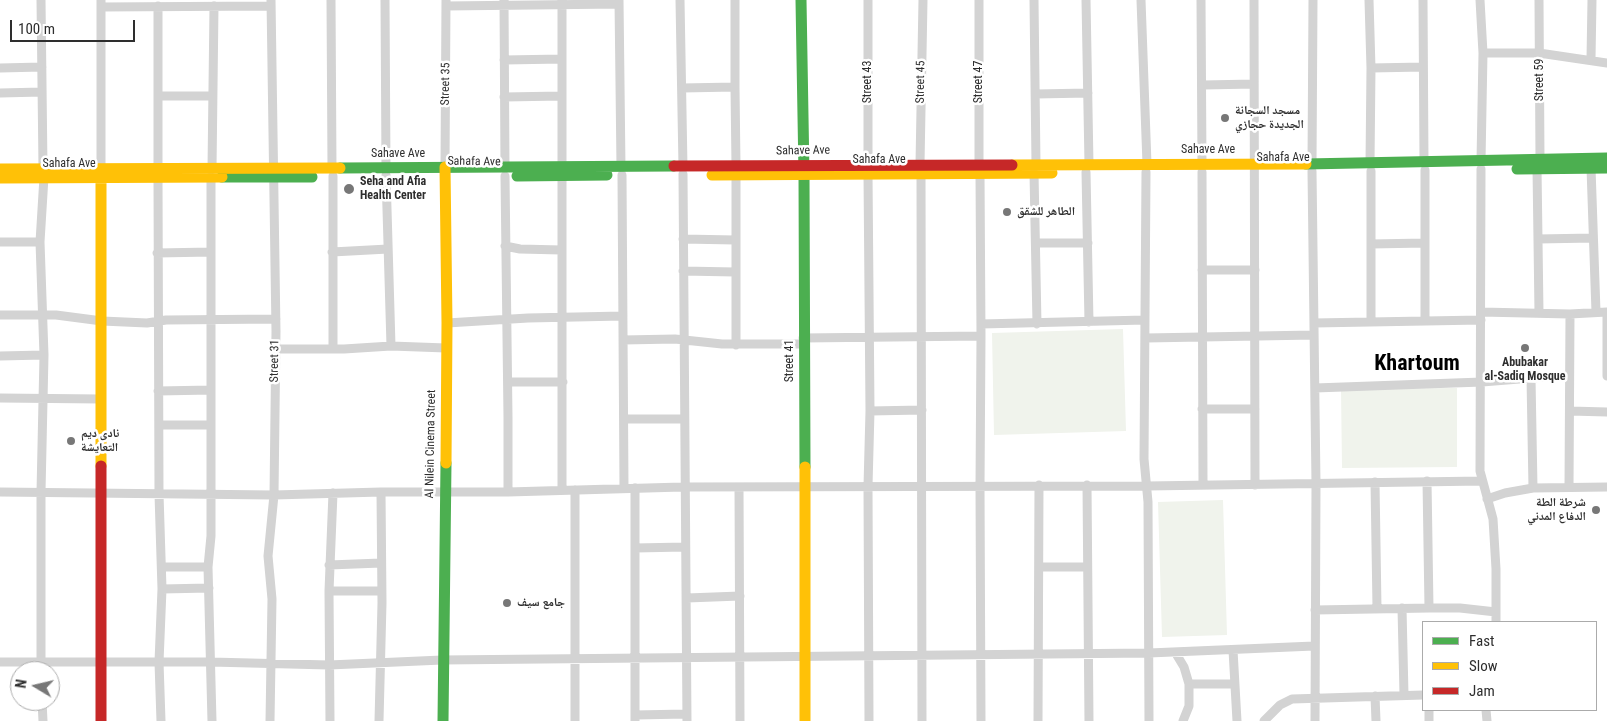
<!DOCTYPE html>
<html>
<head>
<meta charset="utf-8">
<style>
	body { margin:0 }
	#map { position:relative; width:1607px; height:721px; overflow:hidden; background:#fff; font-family:"Roboto Condensed",sans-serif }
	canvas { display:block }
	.legend { position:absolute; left:1422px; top:621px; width:175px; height:90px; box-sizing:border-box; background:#fff; border:1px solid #ababab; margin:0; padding:6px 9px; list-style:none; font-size:15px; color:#2e2e2e }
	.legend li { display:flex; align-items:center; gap:10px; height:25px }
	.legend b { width:25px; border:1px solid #ababab }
	.north { position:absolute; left:10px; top:661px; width:50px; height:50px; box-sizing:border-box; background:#fff; border:1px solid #ababab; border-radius:50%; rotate:279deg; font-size:14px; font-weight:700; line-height:20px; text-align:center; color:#2e2e2e }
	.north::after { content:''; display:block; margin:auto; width:18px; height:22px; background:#777; clip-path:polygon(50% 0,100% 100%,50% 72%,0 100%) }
	.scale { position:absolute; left:10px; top:20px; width:125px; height:22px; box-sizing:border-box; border:2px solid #2e2e2e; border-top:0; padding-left:6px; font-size:15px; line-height:18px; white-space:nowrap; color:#2e2e2e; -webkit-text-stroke:4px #fff; paint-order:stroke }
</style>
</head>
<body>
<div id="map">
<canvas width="1607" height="721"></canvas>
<ul class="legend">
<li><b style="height:6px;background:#4caf50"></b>Fast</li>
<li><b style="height:6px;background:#ffc107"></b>Slow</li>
<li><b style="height:6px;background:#c62828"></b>Jam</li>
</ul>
<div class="north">N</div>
<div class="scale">100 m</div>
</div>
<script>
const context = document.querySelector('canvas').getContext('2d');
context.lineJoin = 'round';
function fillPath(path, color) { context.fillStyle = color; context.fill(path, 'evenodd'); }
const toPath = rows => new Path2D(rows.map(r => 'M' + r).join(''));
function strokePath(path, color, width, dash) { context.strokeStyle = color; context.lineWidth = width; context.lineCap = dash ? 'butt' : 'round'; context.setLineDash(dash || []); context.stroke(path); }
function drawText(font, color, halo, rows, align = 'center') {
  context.font = font + ' "Roboto Condensed","Noto Naskh Arabic",sans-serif'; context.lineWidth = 5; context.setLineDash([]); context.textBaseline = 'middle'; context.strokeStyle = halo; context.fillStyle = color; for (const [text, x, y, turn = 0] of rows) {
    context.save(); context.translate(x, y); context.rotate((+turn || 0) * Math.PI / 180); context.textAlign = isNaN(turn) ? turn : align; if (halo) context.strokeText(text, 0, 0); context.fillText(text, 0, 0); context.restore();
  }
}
const green = toPath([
	[1123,329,1126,431,994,435,992,333],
	[1457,388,1457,467,1342,468,1341,389],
	[1223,500,1227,635,1162,637,1158,502]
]);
const street = toPath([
	[41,0,43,168],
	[101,0,101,168],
	[331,0,332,168],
	[385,0,386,167],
	[504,0,505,168],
	[562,0,562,167],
	[619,0,621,167],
	[680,0,683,167],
	[1034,0,1036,164],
	[1086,0,1089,164],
	[1141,0,1147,164],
	[1201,0,1202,164],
	[1254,0,1255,485],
	[1369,0,1371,68,1370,163],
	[1423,0,1424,162],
	[1480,0,1483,53,1481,161],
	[1539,0,1540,159],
	[158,6,158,168],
	[446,6,619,4],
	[101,7,271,6],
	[1483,53,1539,53,1607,63],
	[1591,59,1592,0],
	[504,60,562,59],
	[0,68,42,67],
	[1371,68,1423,67],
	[1203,85,1254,84],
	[735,87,735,0],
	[682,88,735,87,736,166],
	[0,93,42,92],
	[1036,94,1088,93],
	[158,96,212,96],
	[504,97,562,96],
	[920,164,923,0],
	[979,164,979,0],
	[1312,164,1313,0],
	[868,165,868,0],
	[445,167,446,0],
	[1537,168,1539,313],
	[1591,168,1596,312],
	[212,169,214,6],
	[1481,169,1480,471,1493,519,1496,569,1496,622],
	[1312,171,1316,484,1315,721],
	[1086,172,1089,322],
	[1146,172,1144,459,1148,502,1149,721],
	[1202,172,1203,485],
	[1034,173,1037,324],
	[683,174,687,721],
	[868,174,870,411,868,486,869,721],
	[921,174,922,721],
	[980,174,981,336,980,486,981,721],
	[386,175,391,346],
	[622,175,624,488],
	[505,176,508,417,508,492],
	[158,177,159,494,162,589,159,662,161,721],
	[211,177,211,536,208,567,212,721],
	[683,239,735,240],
	[1538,239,1593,238],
	[0,242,40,242],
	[1036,243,1088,243],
	[1371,244,1425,243],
	[505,246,520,249,561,250],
	[332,252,388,249],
	[157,253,211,252],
	[1202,270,1255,270],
	[683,271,735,272],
	[1481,312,1570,314,1607,312],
	[1607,312,1607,376],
	[0,315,56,315,102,321,147,323,166,320,276,319],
	[1425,321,1425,170],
	[1371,322,1371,171],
	[447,323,528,318,623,316],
	[1314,323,1481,320],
	[981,324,1145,320],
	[803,338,981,336],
	[1146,338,1314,335],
	[623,340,675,339,722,344,803,344],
	[736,345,736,175],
	[333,348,333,176],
	[275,349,344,349,391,346,446,348],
	[0,356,44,355],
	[1531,378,1533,488],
	[508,382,563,382],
	[1315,388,1482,382,1569,375],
	[158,391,211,390],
	[0,398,101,399],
	[1202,409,1255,409],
	[870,411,922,410],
	[1570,411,1607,412],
	[624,419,683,419],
	[159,425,210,425],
	[1427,481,1429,608],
	[1375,482,1377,608],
	[1087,485,1089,721],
	[739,487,740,721],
	[1569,487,1570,314],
	[635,488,635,721],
	[562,490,562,176],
	[575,490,575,721],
	[0,492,274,495,381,492,508,492,682,487,1147,486,1482,481],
	[1487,499,1505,493,1533,488,1607,487],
	[635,548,685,547],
	[329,565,381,563],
	[162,567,208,567],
	[1039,567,1087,567],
	[162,589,209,588],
	[329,591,381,591],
	[687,598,740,596],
	[1402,608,1404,695],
	[1315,610,1429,608,1460,608,1496,612],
	[1233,650,1237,721],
	[1175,652,1184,667,1189,684,1189,706,1183,721],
	[0,662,211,662,329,665,442,660,1149,653,1314,646],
	[41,671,41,492,44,355,40,242,44,177],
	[1189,684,1234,684],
	[1375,696,1376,721],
	[42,701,43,721],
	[1486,710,1487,721],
	[635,715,686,714],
	[270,721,272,599,268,556,274,495,276,331,271,0],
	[330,721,329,591,333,493],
	[379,721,382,603,381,492],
	[1038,721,1039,485],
	[1264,721,1280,705,1292,699,1423,695],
	[1429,721,1429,710]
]);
const fast = toPath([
	[801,0,804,174,805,467],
	[1306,164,1607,158],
	[340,168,674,166],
	[1517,169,1607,168],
	[517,176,607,175],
	[222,177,312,177],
	[443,721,446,463]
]);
const slow = toPath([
	[1012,165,1306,164],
	[445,167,447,323,446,463],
	[0,169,340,168],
	[101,171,101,466],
	[712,175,1052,173],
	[0,178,222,177],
	[805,467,805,721]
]);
const jam = toPath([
	[674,166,1012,165],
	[101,466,101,721]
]);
const markers = [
	[1225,118,5,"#777"],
	[349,189,6,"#777"],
	[1007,212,5,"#777"],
	[1525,348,5,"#777"],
	[71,441,5,"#777"],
	[1596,510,5,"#777"],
	[507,603,5,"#777"]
];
const streetNames = [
	["Street 59",1540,80,-90],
	["Street 43",868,82,-90],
	["Street 45",921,82,-89],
	["Street 47",979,82,-90],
	["Street 35",446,84,-89],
	["Sahave Ave",1208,150],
	["Sahave Ave",803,151,-1],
	["Sahave Ave",398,154],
	["Sahafa Ave",1283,158],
	["Sahafa Ave",879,160],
	["Sahafa Ave",474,162,1],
	["Sahafa Ave",69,164],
	["Street 31",275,361,-89],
	["Street 41",790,361,-90],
	["Al Nilein Cinema Street",431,444,-89]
];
const poiNames = [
	["مسجد السجانة",1235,111],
	["الجديدة حجازي",1235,125],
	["Seha and Afia",360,182],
	["Health Center",360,196],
	["الطاهر للشقق",1017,212],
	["Abubakar",1525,363,"center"],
	["al-Sadiq Mosque",1525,377,"center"],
	["نادى ديم",81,434],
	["التعايشة",81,448],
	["شرطة الطة",1586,503,"right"],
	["الدفاع المدني",1586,517,"right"],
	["جامع سيف",517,603]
];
const townNames = [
	["Khartoum",1417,364]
];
fillPath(green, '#f0f3ec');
strokePath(street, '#d3d3d3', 9);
strokePath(fast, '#4caf50', 11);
strokePath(slow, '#ffc107', 11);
strokePath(jam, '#c62828', 11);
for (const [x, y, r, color] of markers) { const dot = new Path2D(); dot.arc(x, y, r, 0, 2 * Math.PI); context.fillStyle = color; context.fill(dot); strokePath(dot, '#fff', 2); }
drawText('12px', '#2e2e2e', '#fff', streetNames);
drawText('bold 12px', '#2e2e2e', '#fff', poiNames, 'left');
drawText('bold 22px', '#000', '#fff', townNames);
</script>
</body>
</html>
